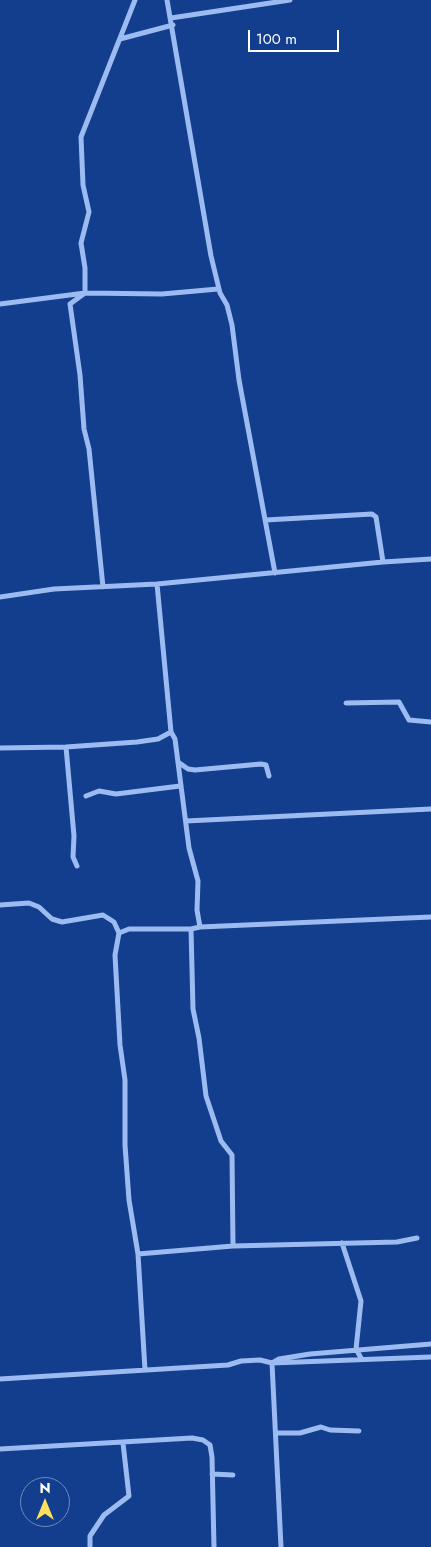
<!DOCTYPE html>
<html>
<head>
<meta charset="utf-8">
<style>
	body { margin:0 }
	#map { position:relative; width:431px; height:1547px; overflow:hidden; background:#133d8d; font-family:Jost,sans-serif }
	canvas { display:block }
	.north { position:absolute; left:20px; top:1477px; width:50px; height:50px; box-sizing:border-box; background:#133d8d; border:1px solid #718bbb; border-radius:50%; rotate:0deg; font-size:14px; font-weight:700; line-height:20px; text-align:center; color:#fff }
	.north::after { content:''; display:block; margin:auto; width:18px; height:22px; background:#ffdf5c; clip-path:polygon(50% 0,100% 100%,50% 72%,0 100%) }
	.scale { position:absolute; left:248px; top:30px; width:91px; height:22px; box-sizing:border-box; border:2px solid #fff; border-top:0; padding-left:6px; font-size:15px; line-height:18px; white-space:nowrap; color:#fff; -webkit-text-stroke:4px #133d8d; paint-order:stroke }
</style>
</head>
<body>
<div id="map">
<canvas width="431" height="1547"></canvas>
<div class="north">N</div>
<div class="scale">100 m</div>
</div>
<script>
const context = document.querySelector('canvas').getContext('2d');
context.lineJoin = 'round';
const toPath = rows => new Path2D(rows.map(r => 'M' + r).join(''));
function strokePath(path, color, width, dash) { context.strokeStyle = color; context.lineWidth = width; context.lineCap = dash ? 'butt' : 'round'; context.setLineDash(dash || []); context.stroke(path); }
const minor = toPath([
	[167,0,211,256,220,293,227,305,232,325,239,380,275,573],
	[171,18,290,0],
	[120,39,173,25],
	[0,304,85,293,162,294,218,289],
	[266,520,372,514,376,517,383,562],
	[157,584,171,732,175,739,189,848,198,881,197,910,200,927,191,929,193,1009,199,1038,206,1096,221,1141,232,1155,233,1246],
	[103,587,89,449,84,429,80,375,70,304,85,293,85,268,81,243,89,212,83,185,81,137,135,0],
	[0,597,54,589,157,584,383,562,431,559],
	[346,703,399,702,409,720,431,722],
	[66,747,137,742,158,739,171,732],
	[0,748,66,747,74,836,73,857,77,866],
	[178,762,188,769,195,770,261,764,266,765,269,776],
	[86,796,99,791,116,794,180,786],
	[186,821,431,809],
	[0,905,29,903,39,907,52,919,62,922,103,915,114,922,119,933],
	[200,927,431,917],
	[342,1243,361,1301,356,1349,361,1358],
	[138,1254,233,1246,397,1242,417,1238],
	[145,1370,138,1254,129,1200,125,1145,125,1080,120,1045,115,955,119,933,129,929,191,929],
	[0,1379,228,1365,241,1361,260,1360,272,1363,431,1357],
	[276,1433,300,1433,321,1427,330,1430,359,1431],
	[0,1449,192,1438,203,1440,210,1445,212,1457,214,1547],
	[212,1474,233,1475],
	[90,1547,90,1536,104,1515,129,1496,123,1443],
	[281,1547,272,1363,279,1359,310,1354,431,1344]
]);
strokePath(minor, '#9cbbf1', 5);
</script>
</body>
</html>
